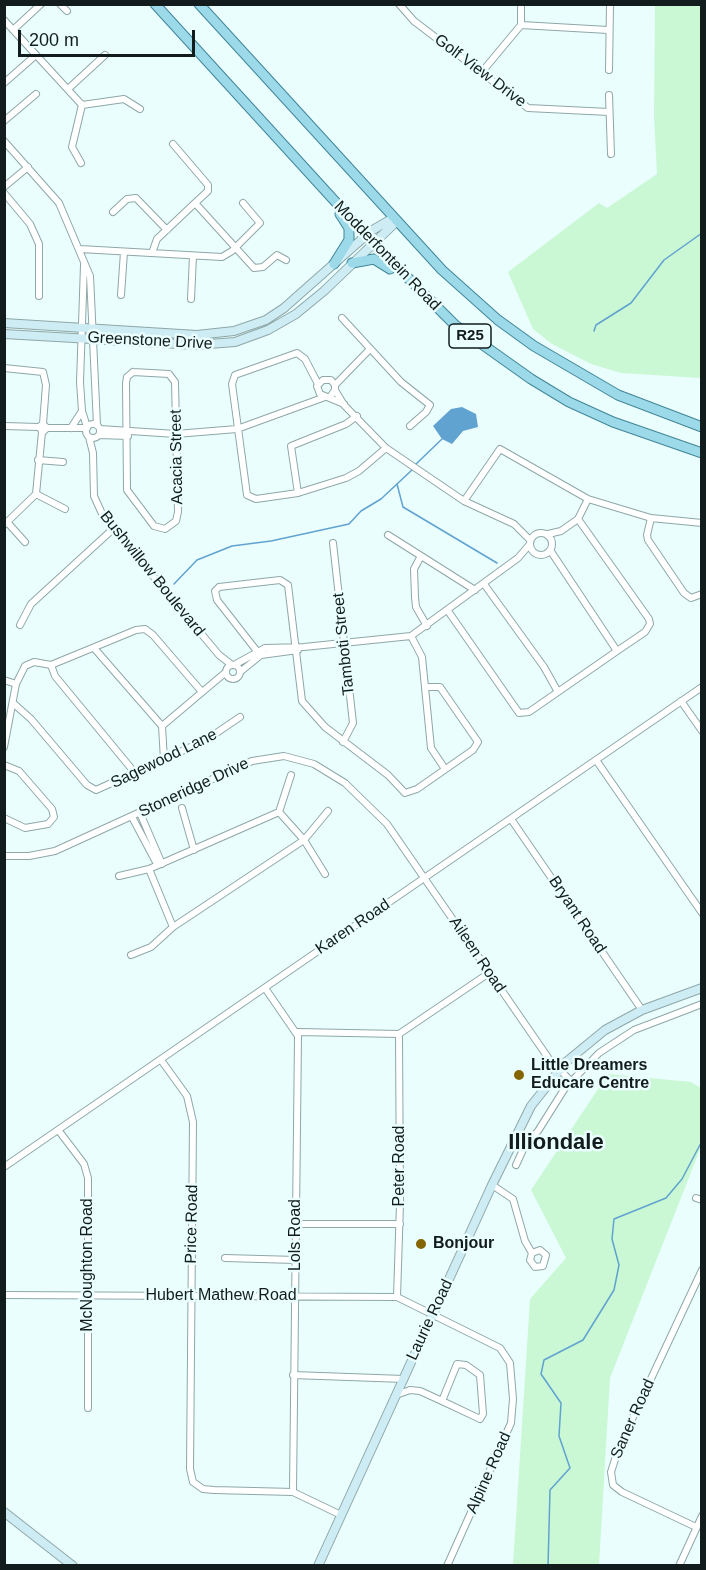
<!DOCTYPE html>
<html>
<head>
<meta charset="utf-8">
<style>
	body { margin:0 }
	#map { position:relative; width:706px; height:1570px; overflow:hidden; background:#eafefe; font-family:Arial,sans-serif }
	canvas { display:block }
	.frame { position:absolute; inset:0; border:6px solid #121c1c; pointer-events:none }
	.scale { position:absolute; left:18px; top:30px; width:177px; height:27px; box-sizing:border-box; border:3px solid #121c1c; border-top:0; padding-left:8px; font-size:18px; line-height:21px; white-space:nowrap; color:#121c1c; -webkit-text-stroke:4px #eafefe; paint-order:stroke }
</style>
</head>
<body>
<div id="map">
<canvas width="706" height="1570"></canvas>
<div class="frame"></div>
<div class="scale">200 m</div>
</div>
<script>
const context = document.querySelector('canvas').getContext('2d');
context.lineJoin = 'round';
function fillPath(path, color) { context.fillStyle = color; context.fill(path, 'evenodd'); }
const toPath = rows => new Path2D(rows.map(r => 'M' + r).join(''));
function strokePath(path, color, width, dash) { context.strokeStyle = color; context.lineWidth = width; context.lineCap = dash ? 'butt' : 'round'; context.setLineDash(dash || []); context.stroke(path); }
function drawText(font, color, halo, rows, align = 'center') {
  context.font = font + ' Arial,sans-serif'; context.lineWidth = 5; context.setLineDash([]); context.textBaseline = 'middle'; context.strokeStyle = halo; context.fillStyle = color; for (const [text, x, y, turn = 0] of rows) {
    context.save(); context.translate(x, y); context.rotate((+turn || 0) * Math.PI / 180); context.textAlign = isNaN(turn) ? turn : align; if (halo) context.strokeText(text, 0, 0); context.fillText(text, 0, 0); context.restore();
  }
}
const green = toPath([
	[655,5,701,5,701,378,621,373,591,364,552,344,533,329,508,272,599,203,607,208,657,174,654,116],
	[608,1074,691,1082,701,1088,701,1147,610,1378,599,1565,513,1565,530,1299,566,1258,531,1190]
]);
const water = toPath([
	[462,407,476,414,478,427,463,431,452,444,442,439,433,426,451,409]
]);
const stream = toPath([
	[594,331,596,325,631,303,664,260,702,233],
	[415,465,442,439],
	[397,484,403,507,497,563],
	[174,584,197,560,232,546,271,541,349,524,361,511,381,499,413,469],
	[548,1566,550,1490,570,1468,559,1436,561,1403,541,1374,544,1360,583,1340,614,1290,619,1265,612,1239,614,1219,666,1198,682,1179,702,1141]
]);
const street = toPath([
	[60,4,67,11],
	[399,4,414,21,528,108,609,112],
	[4,20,82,105],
	[521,25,608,30],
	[13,30,41,4],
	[609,70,610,4],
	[481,73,521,25,521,4],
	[4,83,36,55],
	[68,89,105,55],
	[609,95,611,154],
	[82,105,124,99,140,109],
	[4,121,36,94],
	[4,141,59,203,90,276,97,425],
	[173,144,208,185,208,191,195,203],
	[81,163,72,147,82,105],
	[4,187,28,167],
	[4,193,30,224,39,244,39,296],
	[113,212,127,199,136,198,167,230],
	[80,249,222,257,232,251,260,223,243,203],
	[152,253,157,239,195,203,254,268,263,267,277,255,286,260],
	[84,265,80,382,82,411,87,427],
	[121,295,124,252],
	[191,299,193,256],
	[342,318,401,382,430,405,426,412,410,426],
	[4,368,43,372,46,385,43,424,39,427,43,432,47,428,43,424],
	[133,372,169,374,175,382,178,512,176,521,165,529,154,526,127,490,126,383,127,377,133,372],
	[318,384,305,359,297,353,235,375,232,384,247,495,256,499,298,493,346,478,359,471,386,448],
	[335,385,370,349],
	[335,390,344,405,386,448,464,501,514,524,530,540],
	[330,397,335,390,335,385,331,380,323,380,317,386,320,394,344,404],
	'86 431a7 7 0 1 1 14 0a7 7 0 1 1-14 0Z',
	[4,426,39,427],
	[47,428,87,428],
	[71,428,82,411],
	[100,429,176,434,237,429,325,397],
	[99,435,128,436],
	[89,437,93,453,94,496,103,516,219,655,232,665],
	[38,460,63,462],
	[298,493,291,446,346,424,357,416],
	[36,494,65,509],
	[464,501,500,449,588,499,651,518,702,523],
	[651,518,647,535,648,540,684,593,691,598,702,594],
	[7,522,25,542],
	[4,525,36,494,42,432],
	'530 544a11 11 0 1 1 22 0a11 11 0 1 1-22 0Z',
	[548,534,561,531,578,519,588,499],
	[388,535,475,590],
	[333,543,353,723,343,742],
	[550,550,617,651],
	[421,556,414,569,415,597,416,607,427,626],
	[484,584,544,667,558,692],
	[448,611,519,713,529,712,617,651,645,632,650,624,649,619,578,519],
	[20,625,31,604,113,529],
	[411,636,422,657,431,748,445,769],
	[94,648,162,726],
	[260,655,217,600,215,591,219,587,280,580,288,585,302,701,325,727,388,775,405,793,417,789,473,750,478,742,440,687,426,687],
	'226 672a7 7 0 1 1 14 0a7 7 0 1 1-14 0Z',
	[51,665,55,676,135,773],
	[234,665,265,648,304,647,411,636,518,558,530,544],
	[240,672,261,655,298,650],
	[4,680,16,684],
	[681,701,702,731],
	[13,703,31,719,87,785,96,790,206,740,240,717],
	[4,747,16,684,25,666,34,662,51,665,136,630,145,629,153,635,202,692],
	[164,760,162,726,226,672],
	[596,760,702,913],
	[4,765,19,771,52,809,54,817,48,824,25,828,4,818],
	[182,808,194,850],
	[279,812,304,840,325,874],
	[140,813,162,864],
	[132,817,156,862],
	[511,819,642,1010],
	[4,856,29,856,55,851,252,761,284,756,314,764,345,783,387,824,549,1059,571,1081],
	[149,869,173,927],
	[119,876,149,869,279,812,291,775],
	[131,955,151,947,173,927,304,840,328,811],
	[265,988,298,1036,293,1492],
	[298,1032,399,1034,489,973],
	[161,1060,187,1096,193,1122,190,1469,193,1482,203,1489,214,1490,293,1492,341,1515],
	[59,1131,84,1164,88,1178,88,1408],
	[516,1165,526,1143,538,1131,565,1088,599,1053,634,1030,702,1004],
	[4,1167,702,687],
	[492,1185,513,1199,525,1241,532,1253,530,1260,535,1267,543,1266,546,1255,540,1250,532,1253],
	[696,1198,702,1200],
	[296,1224,400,1224],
	[225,1258,296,1260],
	[4,1295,397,1297,500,1348,510,1363,513,1399,511,1423,447,1566],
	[397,1297,400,1204,399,1034],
	[293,1375,404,1379],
	[396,1395,410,1390,420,1391,442,1401,478,1418,480,1419,483,1414,480,1375,466,1365,457,1364,442,1401],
	[696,1527,622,1492,613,1485,611,1472,619,1447,702,1270],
	[679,1566,702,1516]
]);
const secondary = toPath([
	[4,323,197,335,234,331,266,320,284,308,371,231,393,218],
	[4,334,196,345,235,342,268,330,296,314,324,291,396,222],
	[4,1512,73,1566],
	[318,1566,492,1185,531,1106,566,1062,605,1030,642,1010,702,988]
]);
const primary = toPath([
	[155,4,373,243,455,325,531,379,569,402,613,422,702,453],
	[199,4,442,270,498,320,534,346,618,395,702,427],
	[352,263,374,259,390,269],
	[334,264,349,240,349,228,340,214]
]);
const markers = [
	[519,1075,6,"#856500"],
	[421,1244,6,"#856500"]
];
const shields = [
	[470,336,42]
];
const shieldNames = [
	["R25",470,336]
];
const streetNames = [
	["Golf View Drive",480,71,37],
	["Modderfontein Road",387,256,46],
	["Greenstone Drive",150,341,3],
	["Acacia Street",177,457,-91],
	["Bushwillow Boulevard",152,574,51],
	["Tamboti Street",344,644,-96],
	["Sagewood Lane",164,759,-26],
	["Stoneridge Drive",194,788,-25],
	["Bryant Road",577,915,56],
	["Karen Road",353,927,-34],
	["Aileen Road",477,955,56],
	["Peter Road",400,1166,-90],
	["Price Road",192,1224,-89],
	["Lols Road",296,1235,-90],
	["McNoughton Road",88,1265,-90],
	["Hubert Mathew Road",221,1296],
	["Laurie Road",430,1320,-65],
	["Saner Road",633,1419,-66],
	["Alpine Road",489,1473,-66]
];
const poiNames = [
	["Little Dreamers",531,1066],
	["Educare Centre",531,1084],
	["Bonjour",433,1244]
];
const districtNames = [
	["Illiondale",556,1143]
];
fillPath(green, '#caf8d5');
fillPath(water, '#60a2d0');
strokePath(stream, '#60a2d0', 1.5);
strokePath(street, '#8fa7a7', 8);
strokePath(secondary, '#8fa7a7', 10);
strokePath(primary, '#418698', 11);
strokePath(street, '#fff', 6);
strokePath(secondary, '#ceecf4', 8);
strokePath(primary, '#9cd9e9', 9);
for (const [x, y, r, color] of markers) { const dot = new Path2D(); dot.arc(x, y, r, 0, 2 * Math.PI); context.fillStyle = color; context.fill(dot); strokePath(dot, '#eafefe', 2); }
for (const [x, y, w] of shields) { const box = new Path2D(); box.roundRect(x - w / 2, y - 12, w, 24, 4.5); context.fillStyle = '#eafefe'; context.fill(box); strokePath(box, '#121c1c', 1.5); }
drawText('bold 15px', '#121c1c', null, shieldNames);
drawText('16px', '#121c1c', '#eafefe', streetNames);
drawText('bold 16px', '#121c1c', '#eafefe', poiNames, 'left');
drawText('bold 22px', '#121c1c', '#eafefe', districtNames);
</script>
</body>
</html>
